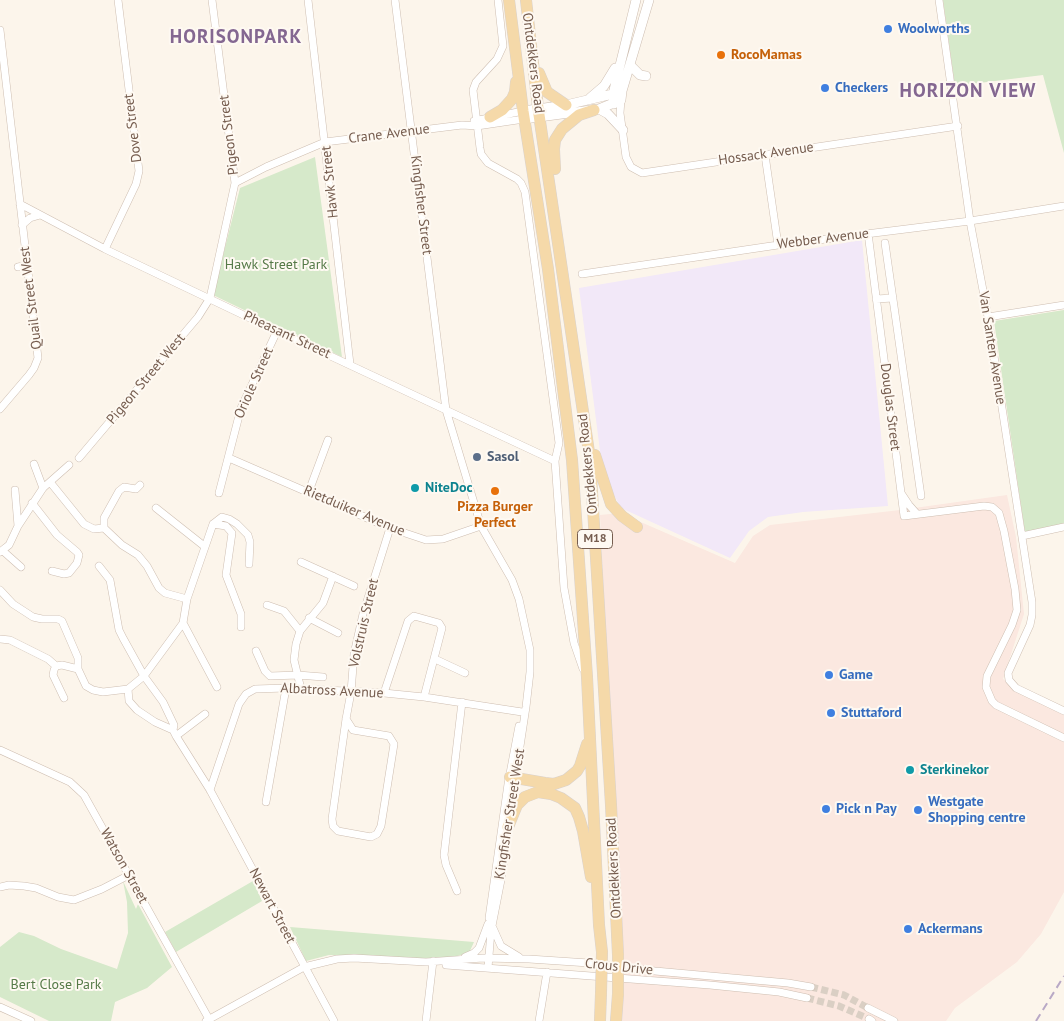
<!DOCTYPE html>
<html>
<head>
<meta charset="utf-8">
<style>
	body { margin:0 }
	canvas { display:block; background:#fcf5eb }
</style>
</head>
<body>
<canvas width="1064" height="1021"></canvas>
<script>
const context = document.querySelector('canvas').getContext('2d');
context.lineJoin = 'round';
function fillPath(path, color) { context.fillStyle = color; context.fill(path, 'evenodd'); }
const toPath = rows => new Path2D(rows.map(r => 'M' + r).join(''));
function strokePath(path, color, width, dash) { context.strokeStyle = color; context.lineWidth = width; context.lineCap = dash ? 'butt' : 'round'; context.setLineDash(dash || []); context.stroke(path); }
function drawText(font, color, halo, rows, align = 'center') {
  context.font = font + ' "PT Sans",sans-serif'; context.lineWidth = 4; context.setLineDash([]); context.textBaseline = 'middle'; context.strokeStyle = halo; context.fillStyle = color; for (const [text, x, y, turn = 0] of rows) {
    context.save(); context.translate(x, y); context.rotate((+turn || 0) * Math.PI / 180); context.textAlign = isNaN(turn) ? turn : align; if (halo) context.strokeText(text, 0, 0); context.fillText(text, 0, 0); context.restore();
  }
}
const commercial = toPath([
	[1007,495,1016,537,1024,614,1003,679,1064,713,1064,892,1041,934,1017,962,955,1008,946,1021,617,1021,621,970,600,515,620,513,735,563,753,536,770,525,900,510]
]);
const education = toPath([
	[862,240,888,506,803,512,768,517,749,531,730,558,621,508,603,474,579,288]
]);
const green = toPath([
	[943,0,1064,0,1064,153,1043,75,955,86],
	[315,157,342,357,213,295,240,188],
	[1064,310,1064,524,1025,533,994,321],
	[123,881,136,909,138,904,172,967,147,988,115,1002,111,1021,49,1021,0,997,0,947,19,932,34,936,61,949,117,969,128,933,127,902],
	[253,881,262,901,176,952,165,932],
	[290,927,474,942,469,953,445,959,329,955,306,961]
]);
const minorTunnel = toPath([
	[811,987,844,995,868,1008],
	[807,998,839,1006,869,1019]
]);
const minor = toPath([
	[308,0,350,364],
	[395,0,446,410,481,526,512,580,519,599,530,650,530,672,526,707,510,812],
	[498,0,503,46,497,59,476,82,473,90,480,148,481,154,488,163,517,179,521,183,525,192,559,443,555,461,564,588,574,643,583,669],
	[939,0,970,221,988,317,1032,602,1032,615,1030,625,1008,673,1009,680,1016,688,1064,711],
	[0,30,38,358,34,368,29,375,0,409],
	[621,100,620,113,626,157,631,167,642,173,958,126],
	[474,121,523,111],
	[765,155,778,245],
	[235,183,266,167,325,142,462,125,477,126,524,119],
	[20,204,105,249,277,331,555,461],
	[22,225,30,218,40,215],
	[868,233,904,516,984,506,992,507,999,513,1004,531,1015,589,1017,610,1012,625,987,676,986,687,992,701,996,705,1064,738],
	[885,243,921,496],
	[105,249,136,184,139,171,118,0],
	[18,267,27,265],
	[582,274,778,245,970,221,1064,206],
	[876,299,893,298],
	[988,317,1064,305],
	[79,458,198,317,210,298,235,183,212,0],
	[229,458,390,528,426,540,443,539,481,526],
	[34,464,43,488],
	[50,482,84,524,94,529,104,528,122,545,138,555,147,566,159,588,165,593,187,599,213,524,222,517,229,519,237,524,248,535,250,542,249,564],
	[309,491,328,440],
	[219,493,241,408,277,331],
	[901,493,909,505,917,514],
	[32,503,57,535,77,552,79,555,77,563,69,573,64,574,52,571],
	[156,508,204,546],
	[213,524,226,526,232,533,226,575,241,614,241,627],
	[18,526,43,488,69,465],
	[104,528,104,518,119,491,124,487,136,489,140,485],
	[1022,536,1064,527],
	[3,551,21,567],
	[0,552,9,545,18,526,15,490],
	[301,562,354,586],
	[99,566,110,580,119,630,123,638,144,676,163,702,174,725,173,730,176,736,210,790,334,1021],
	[0,590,13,604,33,617,42,619,58,619,62,621,78,658,78,669,86,686,93,690,103,692,128,689,144,676,183,623,187,599],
	[267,605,284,611,300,631],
	[309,618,338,633],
	[183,623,217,687],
	[0,639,10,640,48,659,56,666],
	[256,651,265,671,270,676,298,675,323,677],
	[435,659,465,673],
	[128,689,129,701,137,710,155,722,173,730],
	[301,689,294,660,296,644,300,631,323,603,333,576],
	[384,693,408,621,414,616,439,623,442,628,424,697],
	[64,698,53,675,54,670,56,666,62,665,78,669],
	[346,719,353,730,389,736,394,744,381,826,377,834,371,837,338,831,333,826,332,819,346,719,351,692,354,654,363,614,390,528],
	[176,736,205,714],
	[0,750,70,782,84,795,210,1021],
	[210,790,239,704,246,694,255,689,286,688,384,693,424,697,522,712],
	[266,802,286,688],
	[0,887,9,885,24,886,36,888,58,897,74,900,102,889,129,875],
	[457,891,446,865,444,855,462,702],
	[489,918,508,784,519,726],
	[493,928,501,946,519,957],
	[465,957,474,953,479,948,488,924],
	[446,965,710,985,779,992,807,998],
	[488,968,491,931,501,880,509,825],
	[0,1007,31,1021],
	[868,1008,894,1021],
	[869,1019,872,1021],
	[206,1021,304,967,337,959,354,958,426,962,483,958,529,959,589,963,655,971,788,983,811,987],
	[426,1021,433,961],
	[539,1021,547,972]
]);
const tertiary = toPath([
	[630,65,640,75,646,76],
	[590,98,604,86,615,68],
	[614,104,613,94,636,0],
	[599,109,608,114,623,130],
	[523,111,566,105,617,93],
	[524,119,599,109,621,100,622,91,649,0]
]);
const primary = toPath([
	[509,0,523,111,548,269,572,460,587,677,599,925,602,952],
	[526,0,538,108,590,459,611,805,618,955],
	[539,73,547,92,566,105],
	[490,117,502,110,512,99,515,92,516,82],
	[555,169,554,149,555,140,562,129,579,115,594,110],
	[595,455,611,504,622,516,637,527],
	[510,777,545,783,554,784,566,780,577,771,580,766,587,744],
	[508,827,517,805,525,797,538,792,551,794,561,798,575,808,579,817,583,831,591,877],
	[600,1021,601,993],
	[616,1021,618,994]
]);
const rail = toPath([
	[1036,1021,1064,976]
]);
const primaryBridge = toPath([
	[601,993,602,952],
	[618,994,618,955]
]);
const markers = [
	[888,29,5,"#3f7fe0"],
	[721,55,5,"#e8710a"],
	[825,88,5,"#3f7fe0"],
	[477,457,5,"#5c6f8a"],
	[415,488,5,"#0f9aa8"],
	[495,491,5,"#e8710a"],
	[829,675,5,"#3f7fe0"],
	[831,713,5,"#3f7fe0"],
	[910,770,5,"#0f9aa8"],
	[826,809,5,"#3f7fe0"],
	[918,810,5,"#3f7fe0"],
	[908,929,5,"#3f7fe0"]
];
const shields = [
	[595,539,35]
];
const shieldNames = [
	["M18",595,539]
];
const shopNames = [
	["Woolworths",898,29],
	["Checkers",835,88],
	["Game",839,675],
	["Stuttaford",841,713],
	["Westgate",928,802],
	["Shopping centre",928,818],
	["Pick n Pay",836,809],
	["Ackermans",918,929]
];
const foodNames = [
	["RocoMamas",731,55],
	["Pizza Burger",495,507,"center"],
	["Perfect",495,523,"center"]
];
const streetNames = [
	["Ontdekkers Road",533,63,83],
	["Dove Street",133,128,-97],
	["Crane Avenue",389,134,-7],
	["Pigeon Street",229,135,-97],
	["Hossack Avenue",766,154,-8],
	["Hawk Street",330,182,-96],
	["Kingfisher Street",421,205,83],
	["Webber Avenue",823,239,-7],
	["Quail Street West",31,298,-97],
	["Pheasant Street",287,335,25],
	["Van Santen Avenue",992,348,81],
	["Pigeon Street West",146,379,-50],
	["Oriole Street",254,383,-66],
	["Douglas Street",890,407,83],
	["Ontdekkers Road",588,464,-96],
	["Rietduiker Avenue",354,511,23],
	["Volstruis Street",364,623,-77],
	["Albatross Avenue",332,691,3],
	["Kingfisher Street West",510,814,-81],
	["Watson Street",124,866,61],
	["Ontdekkers Road",614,868,-93],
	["Newart Street",272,906,62],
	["Crous Drive",619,967,6]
];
const parkNames = [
	["Hawk Street Park",276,265],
	["Bert Close Park",56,985]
];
const serviceNames = [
	["Sasol",487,457]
];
const cultureNames = [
	["NiteDoc",425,488],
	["Sterkinekor",920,770]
];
const districtNames = [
	["HORISONPARK",236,38],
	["HORIZON VIEW",968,92]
];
fillPath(commercial, '#fbe8e0');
fillPath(education, '#f2e8f8');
fillPath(green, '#d6e9ca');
strokePath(minorTunnel, '#dacfc4', 7, [7, 3.5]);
strokePath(minor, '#cebeb1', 8);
strokePath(tertiary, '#cebeb1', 10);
strokePath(primary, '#d9d2ce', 12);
strokePath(minor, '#fff', 7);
strokePath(tertiary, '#fff', 9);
strokePath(primary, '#f5d9a9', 11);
strokePath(rail, '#b9a9c6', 2, [8, 5]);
strokePath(primaryBridge, '#d9d2ce', 12, []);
strokePath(primaryBridge, '#f5d9a9', 11);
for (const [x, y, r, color] of markers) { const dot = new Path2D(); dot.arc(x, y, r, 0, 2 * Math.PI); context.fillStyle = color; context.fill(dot); strokePath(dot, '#fef9f2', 2); }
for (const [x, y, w] of shields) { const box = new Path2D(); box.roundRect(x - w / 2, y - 9.5, w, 19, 4); context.fillStyle = '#fef9f2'; context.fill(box); strokePath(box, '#765d4f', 1); }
drawText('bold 12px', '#765d4f', null, shieldNames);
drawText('bold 14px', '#366cbe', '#fef9f2', shopNames, 'left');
drawText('bold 14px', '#c56008', '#fef9f2', foodNames, 'left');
drawText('14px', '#765d4f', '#fef9f2', streetNames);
drawText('14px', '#567a48', '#fef9f2', parkNames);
drawText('bold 14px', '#4e5e75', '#fef9f2', serviceNames, 'left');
drawText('bold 14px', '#0d838f', '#fef9f2', cultureNames, 'left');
context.letterSpacing = '1px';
drawText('bold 19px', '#846791', '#fef9f2', districtNames);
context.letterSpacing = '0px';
</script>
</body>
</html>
